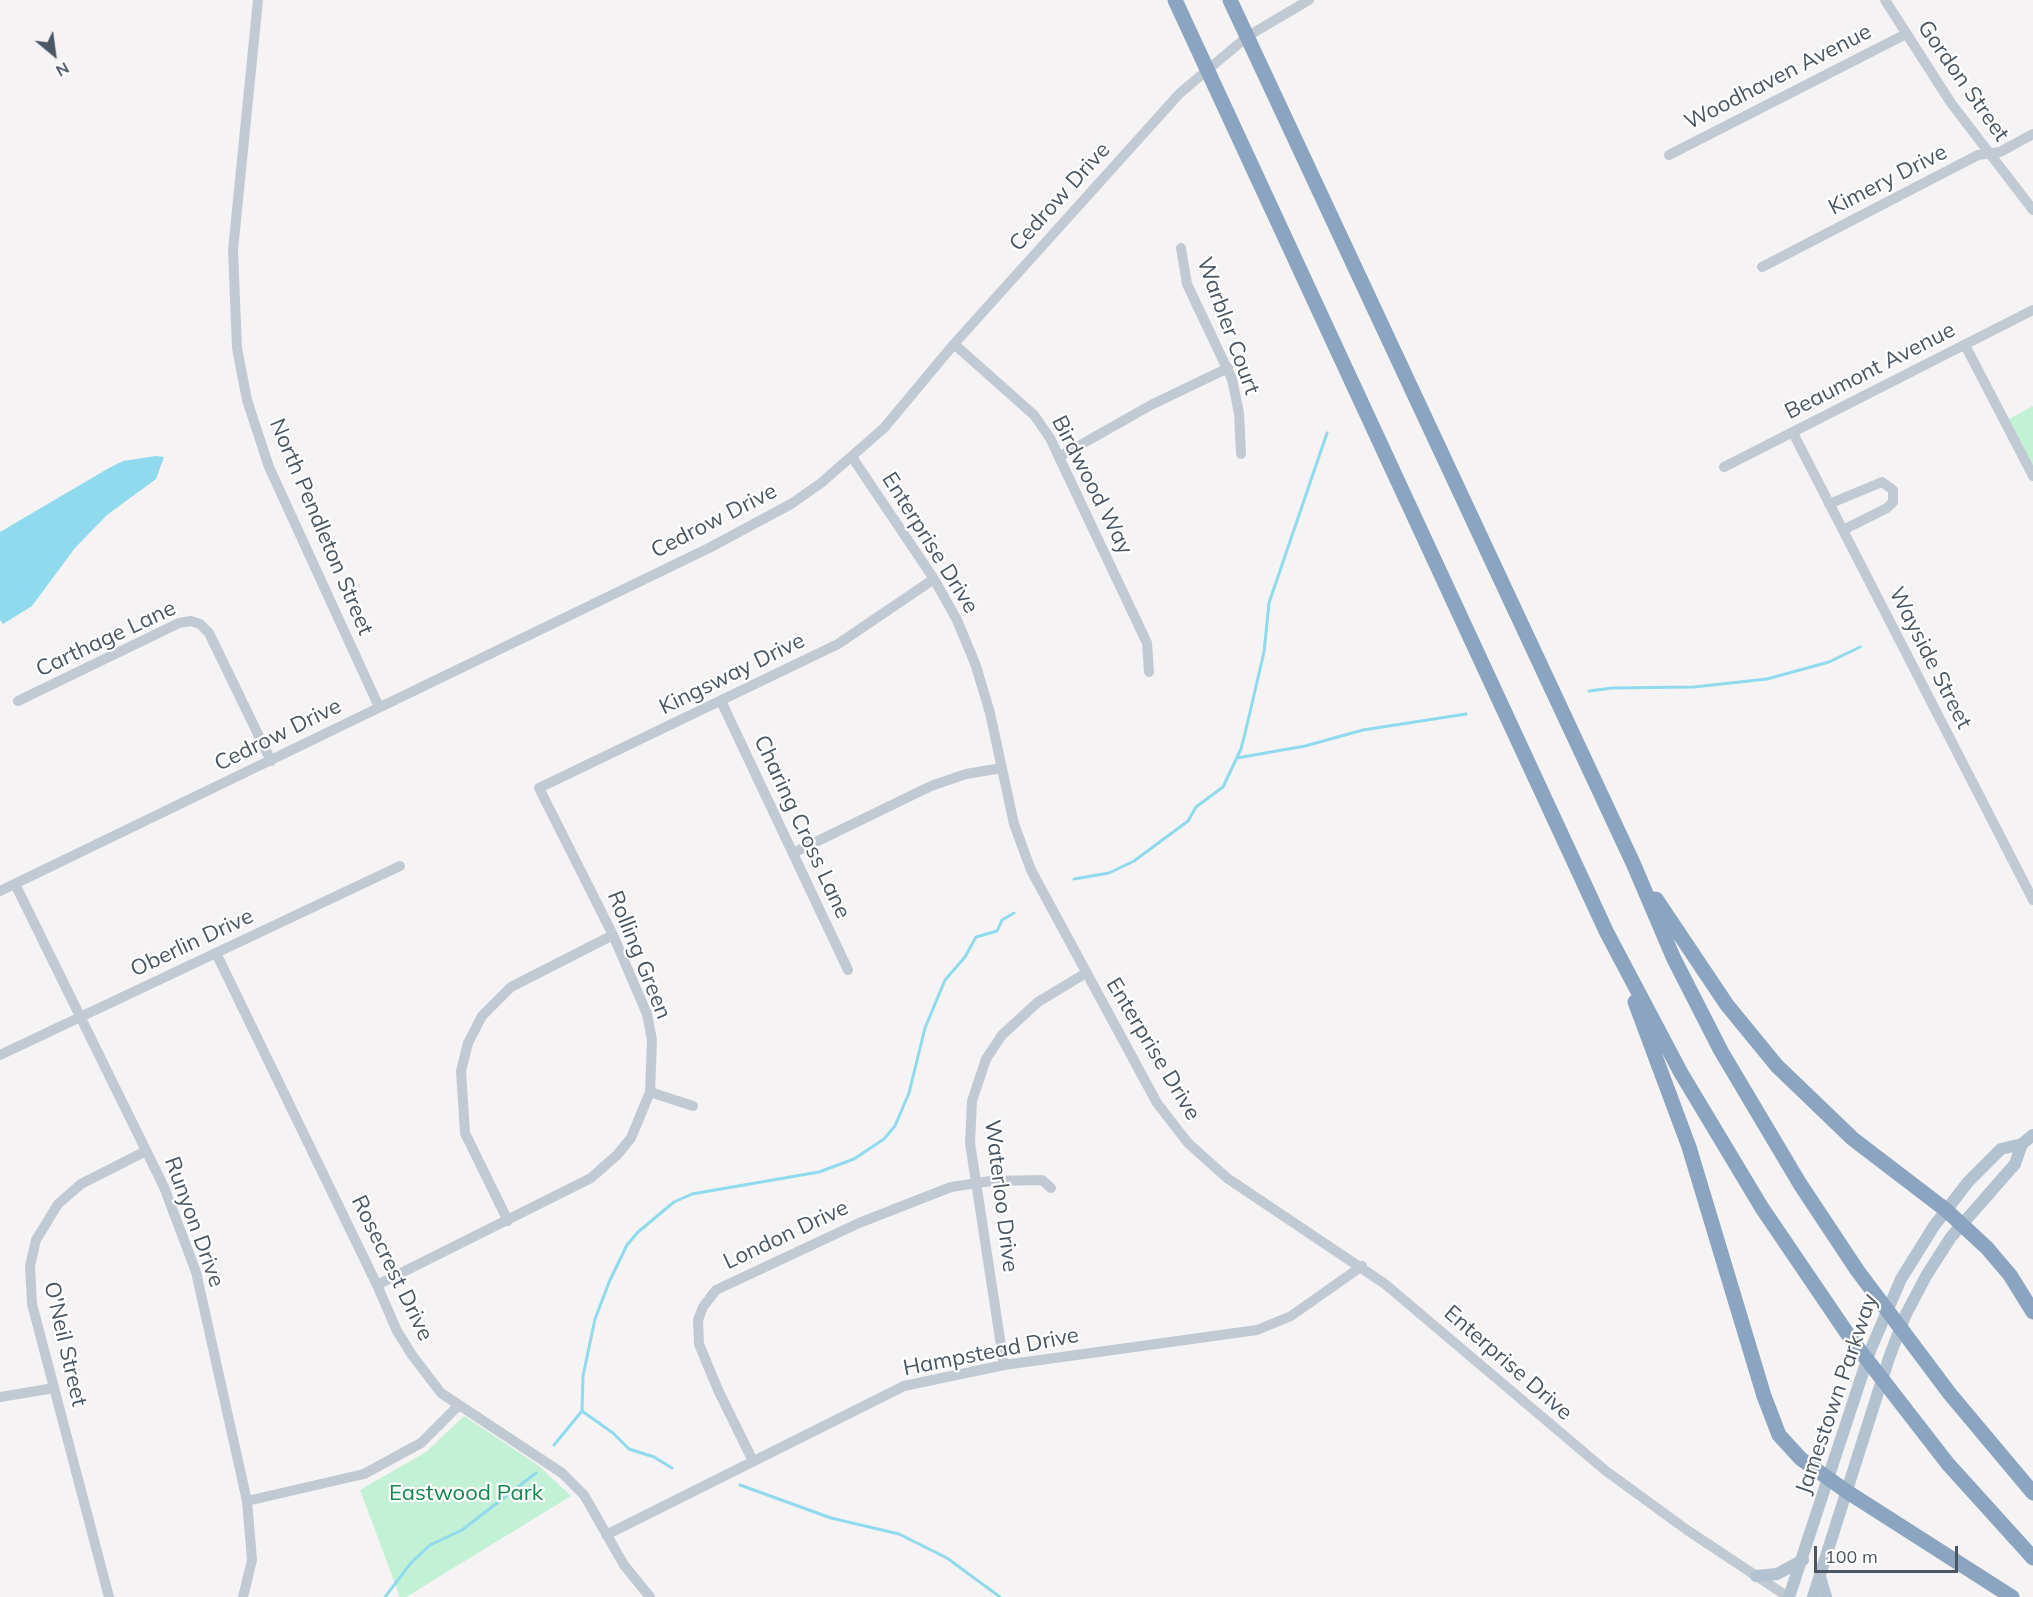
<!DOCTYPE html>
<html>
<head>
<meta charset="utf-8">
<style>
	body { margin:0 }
	#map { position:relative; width:2033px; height:1597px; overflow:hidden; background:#f5f3f3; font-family:Mulish,sans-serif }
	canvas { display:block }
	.north { position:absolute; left:24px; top:24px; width:60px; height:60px; -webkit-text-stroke:4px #fff; paint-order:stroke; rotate:151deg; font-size:16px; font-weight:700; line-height:24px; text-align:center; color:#4a5661 }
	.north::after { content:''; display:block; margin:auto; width:21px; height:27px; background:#4a5661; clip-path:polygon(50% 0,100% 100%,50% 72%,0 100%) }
	.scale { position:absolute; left:1814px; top:1546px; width:144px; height:27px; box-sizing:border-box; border:3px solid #4a5661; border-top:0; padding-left:8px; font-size:18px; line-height:21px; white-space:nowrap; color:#4a5661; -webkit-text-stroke:4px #fff; paint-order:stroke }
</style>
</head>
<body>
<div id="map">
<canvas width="2033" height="1597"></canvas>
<div class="north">N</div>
<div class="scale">100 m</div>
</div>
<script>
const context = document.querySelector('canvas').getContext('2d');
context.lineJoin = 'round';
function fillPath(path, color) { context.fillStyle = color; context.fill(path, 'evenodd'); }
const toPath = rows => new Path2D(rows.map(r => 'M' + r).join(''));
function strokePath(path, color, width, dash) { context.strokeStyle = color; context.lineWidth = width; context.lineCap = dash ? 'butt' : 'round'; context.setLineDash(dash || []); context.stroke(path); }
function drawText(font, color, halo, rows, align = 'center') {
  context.font = font + ' Mulish,sans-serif'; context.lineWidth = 4.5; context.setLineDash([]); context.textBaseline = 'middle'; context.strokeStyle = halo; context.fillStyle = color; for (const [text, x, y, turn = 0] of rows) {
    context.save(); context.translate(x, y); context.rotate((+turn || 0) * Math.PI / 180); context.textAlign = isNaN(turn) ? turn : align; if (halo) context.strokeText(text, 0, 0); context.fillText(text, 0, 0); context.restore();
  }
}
const green = toPath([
	[2033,406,2033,474,2007,420],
	[464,1416,539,1466,571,1496,406,1597,400,1597,360,1490,426,1452]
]);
const water = toPath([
	[156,456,164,457,156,479,107,515,75,548,32,606,3,624,0,620,0,532,109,468,123,461]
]);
const stream = toPath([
	[1589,691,1612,688,1694,687,1767,679,1829,662,1860,647],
	[1237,758,1305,746,1363,730,1466,714],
	[1074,879,1109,873,1134,861,1188,821,1196,807,1223,787,1241,749,1247,725,1264,652,1269,603,1327,433],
	[582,1411,613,1433,629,1449,654,1457,672,1468],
	[554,1445,582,1411,583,1376,595,1319,610,1280,627,1245,638,1232,674,1202,692,1194,819,1172,854,1159,884,1139,895,1126,909,1093,925,1028,945,980,965,957,976,937,997,931,1002,920,1014,913],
	[740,1485,831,1518,899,1534,947,1558,1000,1597],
	[385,1597,411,1563,430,1545,462,1530,536,1473]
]);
const minor = toPath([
	[258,0,233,250,237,348,247,400,269,467,379,707],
	[1885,0,1951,103,2033,210],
	[1669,155,1906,34],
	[1181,248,1187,284,1232,379,1239,413,1241,454],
	[1762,267,1978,155,2000,152,2033,134],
	[954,344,1034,415,1050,438,1147,643,1149,672],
	[1965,345,2033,476],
	[1793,433,2033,900],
	[852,457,934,579,957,620,976,666,990,713,1014,824,1031,870,1157,1103,1188,1143,1227,1178,1385,1284,1606,1471,1687,1530,1788,1597],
	[1059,457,1151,405,1228,368],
	[1724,467,2033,310],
	[1829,504,1882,482,1893,490,1893,502,1887,508,1843,530],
	[18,701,179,623,191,621,200,624,209,633,271,761],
	[721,701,848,970],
	[793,853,931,786,966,774,1002,768],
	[15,884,164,1187,196,1272,247,1501,252,1560,243,1597],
	[0,891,709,548,791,504,821,483,884,428,954,344,1180,93,1248,36,1309,0],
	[216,953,377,1285,397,1331,412,1355,441,1393,562,1473,584,1495,624,1565,650,1597],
	[0,1055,400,866],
	[650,1092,693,1106],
	[508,1221,465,1133,461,1071,468,1043,482,1016,511,987,613,935],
	[377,1285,591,1178,617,1155,631,1138,650,1092,652,1040,647,1014,613,935,539,788,838,644,934,579],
	[1004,1365,970,1143,972,1101,986,1059,1002,1035,1038,1002,1086,973],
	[0,1397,54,1388],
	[753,1461,718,1390,699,1344,698,1320,703,1307,716,1290,859,1223,951,1187,991,1181,1042,1180,1051,1188],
	[247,1501,364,1474,421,1443,458,1406],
	[606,1535,904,1386,1004,1365,1257,1330,1291,1316,1362,1266],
	[109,1597,32,1304,30,1266,36,1240,58,1204,81,1184,146,1151]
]);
const major = toPath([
	[1756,1576,1777,1574,1803,1560],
	[1820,1577,1826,1597],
	[1789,1597,1870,1351,1901,1279,1934,1226,1968,1182,2001,1149,2022,1144,2033,1135],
	[1813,1597,1889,1358,1905,1316,1926,1276,1951,1237,2015,1164,2022,1144]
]);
const highway = toPath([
	[1175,0,1607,933,1681,1073,1762,1208,1851,1339,1948,1464,2033,1558],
	[1230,0,1633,863,1674,959,1721,1051,1800,1184,1857,1270,1950,1394,2033,1493],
	[1656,899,1727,1005,1777,1066,1853,1139,1946,1210,1987,1248,2010,1275,2033,1312],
	[1635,1002,1689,1147,1764,1396,1779,1435,1801,1459,1846,1491,2012,1597]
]);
const streetNames = [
	["Woodhaven Avenue",1778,77,-27],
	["Gordon Street",1963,81,55],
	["Kimery Drive",1888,180,-27],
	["Cedrow Drive",1060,197,-48],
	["Warbler Court",1228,326,70],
	["Beaumont Avenue",1870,371,-27],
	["Birdwood Way",1092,485,63],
	["Cedrow Drive",714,521,-27],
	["North Pendleton Street",321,527,67],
	["Enterprise Drive",930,543,58],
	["Carthage Lane",106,639,-25],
	["Wayside Street",1930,658,63],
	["Kingsway Drive",732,674,-26],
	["Cedrow Drive",278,735,-26],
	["Charing Cross Lane",802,827,65],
	["Oberlin Drive",192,943,-25],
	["Rolling Green",639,955,68],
	["Enterprise Drive",1153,1049,59],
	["Waterloo Drive",1001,1196,83],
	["Runyon Drive",194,1222,70],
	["London Drive",786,1235,-25],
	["Rosecrest Drive",392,1268,64],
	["O'Neil Street",65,1344,77],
	["Hampstead Drive",991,1352,-11],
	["Enterprise Drive",1508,1363,41],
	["Jamestown Parkway",1837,1394,-71]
];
const parkNames = [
	["Eastwood Park",466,1493]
];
fillPath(green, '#c3f1d5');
fillPath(water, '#90daee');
strokePath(stream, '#90daee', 3);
strokePath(minor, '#c1cad2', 10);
strokePath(major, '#b3c2d1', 12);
strokePath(highway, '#8ba5c1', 15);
drawText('22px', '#4a5661', '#fff', streetNames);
drawText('22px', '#17864f', '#fff', parkNames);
</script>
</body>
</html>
